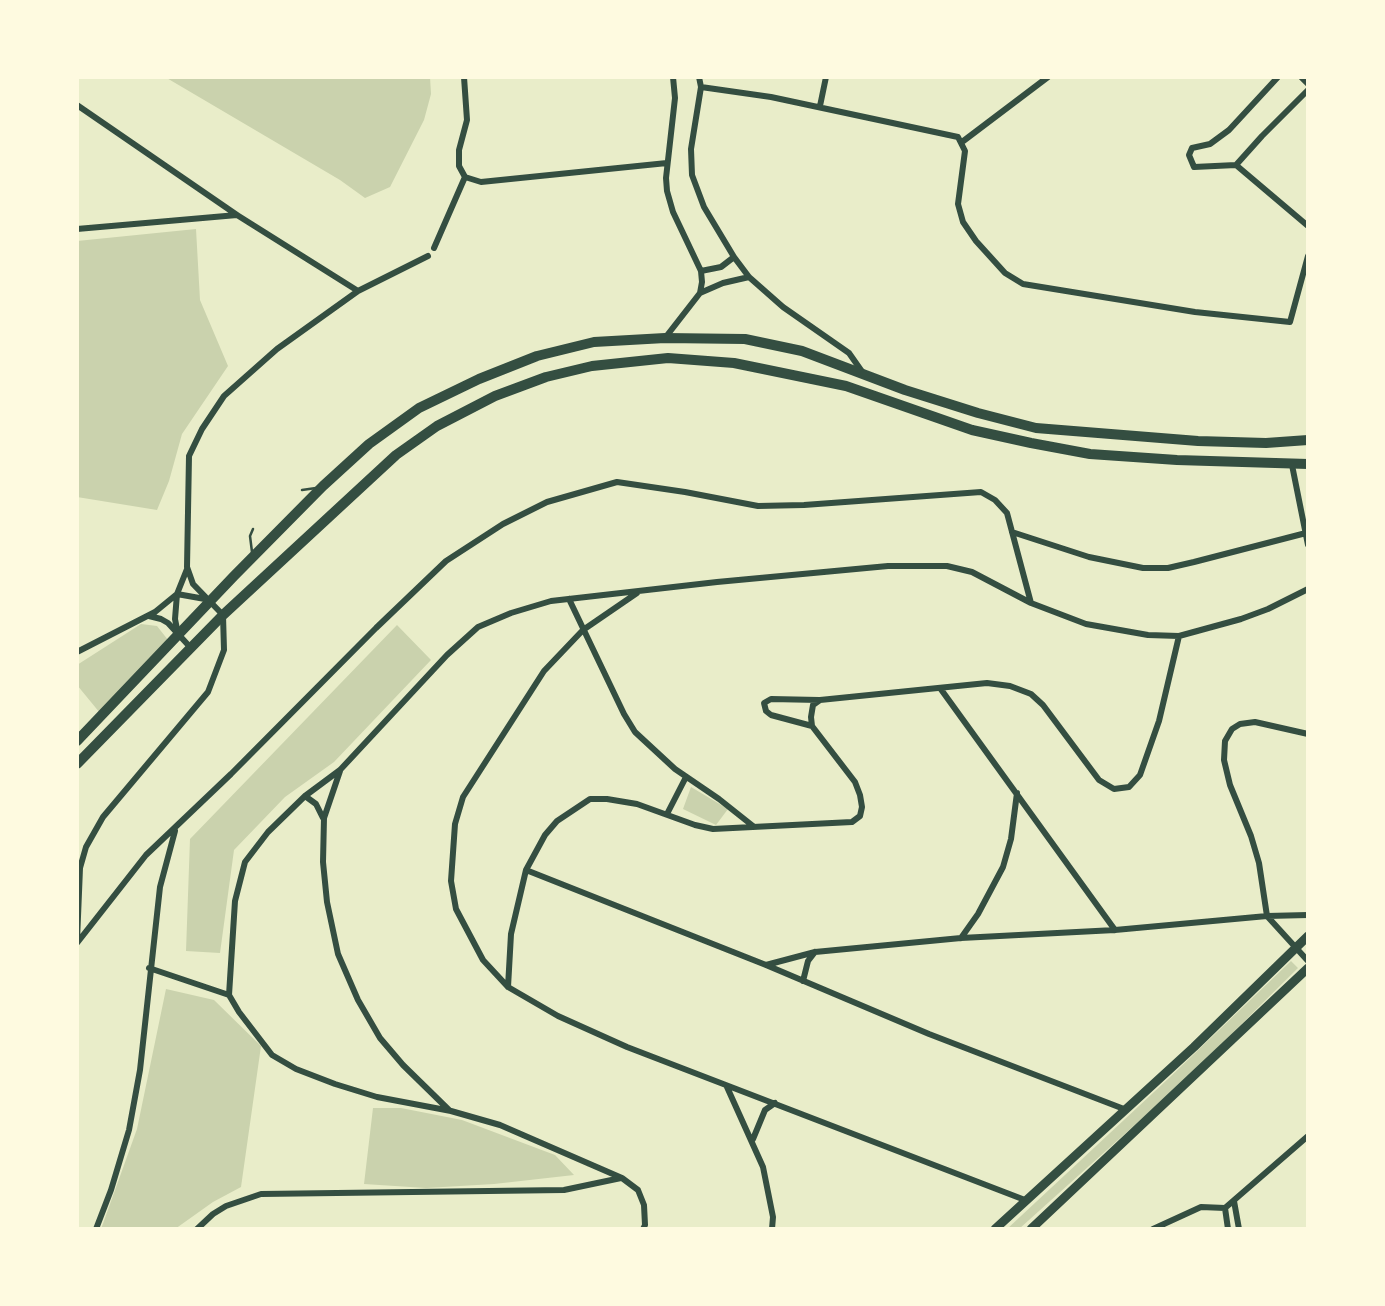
<!DOCTYPE html>
<html>
<head>
<meta charset="utf-8">
<style>
	body { margin:0 }
	#map { position:relative; width:1385px; height:1306px; overflow:hidden; background:#e9edc9; font-family:"Roboto Condensed",sans-serif }
	canvas { display:block }
	.frame { position:absolute; inset:0; border:79px solid #fefae0; pointer-events:none }
</style>
</head>
<body>
<div id="map">
<canvas width="1385" height="1306"></canvas>
<div class="frame"></div>
</div>
<script>
const context = document.querySelector('canvas').getContext('2d');
context.lineJoin = 'round';
function fillPath(path, color) { context.fillStyle = color; context.fill(path, 'evenodd'); }
const toPath = rows => new Path2D(rows.map(r => 'M' + r).join(''));
function strokePath(path, color, width, dash) { context.strokeStyle = color; context.lineWidth = width; context.lineCap = dash ? 'butt' : 'round'; context.setLineDash(dash || []); context.stroke(path); }
const green = toPath([
	[165,77,430,77,431,94,424,120,390,187,365,198,340,180],
	[196,229,200,300,228,366,182,434,169,481,157,510,77,497,77,241],
	[141,624,157,626,172,645,100,713,77,685,77,665],
	[397,625,431,660,334,762,285,797,234,850,220,953,186,951,190,839],
	[691,787,728,809,716,825,683,809],
	[1291,961,1298,968,1188,1077,1019,1229,1007,1229,1169,1078],
	[166,989,214,1000,261,1046,241,1187,213,1202,175,1229,101,1229,137,1129],
	[373,1108,401,1108,462,1120,555,1155,574,1175,494,1184,426,1188,364,1184]
]);
const service = toPath([
	[302,490,316,488],
	[252,552,250,536,253,529]
]);
const minor = toPath([
	[464,77,467,120,459,150,459,166,465,177,481,182,667,163],
	[699,77,701,87,691,149,692,175,704,207,734,257,749,277,783,307,849,353,863,373],
	[1278,77,1229,130,1210,144,1192,148,1189,155,1194,167,1236,165,1262,136,1308,90],
	[1301,77,1308,84],
	[701,87,771,97,958,137,965,151,958,204,963,222,976,241,1005,273,1023,284,1195,312,1290,322,1308,256],
	[77,105,237,215,358,291],
	[820,106,826,77],
	[962,142,1048,77],
	[1236,165,1308,226],
	[77,229,237,215],
	[434,248,465,177],
	[701,271,721,267,734,257],
	[700,293,723,283,749,277],
	[665,338,700,293,702,282,701,271,673,212,667,191,666,178,675,98,673,77],
	[1292,465,1308,545],
	[1012,532,1089,557,1143,568,1168,568,1194,562,1306,533],
	[637,593,583,630,544,671,463,797,455,824,451,881,456,909,483,960,508,987,558,1016,627,1047,1025,1200],
	[569,599,624,714,635,732,675,769,719,799,753,826],
	[149,616,161,619,168,623,190,647],
	[178,634,175,619,177,594,205,599],
	[77,652,155,612,177,594,187,569],
	[940,688,1115,930],
	[812,726,771,715,766,711,764,703,771,699,819,700],
	[340,771,324,818,323,862,327,902,338,954,358,1000,380,1038,403,1065,449,1110],
	[305,796,316,804,323,818],
	[667,814,686,777],
	[526,870,766,965,929,1034,1124,1109],
	[1267,916,1259,863,1251,836,1230,785,1224,760,1225,741,1232,729,1240,724,1255,722,1308,734],
	[1267,916,1308,961],
	[961,938,978,914,1003,867,1011,839,1017,793],
	[77,941,80,868,86,847,103,817,208,692,224,650,223,615,193,584,187,567,189,456,202,429,224,396,277,349,358,291,428,256],
	[77,943,146,855,231,774,376,628,446,561,503,524,547,502,617,482,685,492,758,506,804,505,981,492,995,500,1007,513,1031,603],
	[766,965,815,952,961,938,1115,930,1267,916,1308,915],
	[149,968,229,995],
	[803,981,808,961,815,952],
	[508,987,511,934,526,870,545,835,557,821,590,799,607,799,637,804,695,825,713,829,852,822,860,816,862,807,860,795,855,782,812,726,811,717,813,705,820,700,987,683,1010,686,1031,694,1043,705,1099,780,1114,789,1129,787,1140,775,1159,721,1179,636],
	[727,1087,763,1167,773,1217,772,1229],
	[753,1139,765,1110,775,1103],
	[1234,1201,1239,1229],
	[1225,1208,1308,1136],
	[1225,1208,1228,1229],
	[96,1229,111,1190,129,1130,140,1070,160,887,175,831],
	[197,1229,213,1214,226,1206,261,1194,564,1190,621,1178],
	[643,1229,645,1225,644,1205,638,1190,622,1178,500,1125,451,1111,377,1097,335,1084,296,1069,272,1055,239,1012,229,995,235,901,245,862,268,832,305,796,340,770,447,655,478,627,511,613,551,601,717,582,888,566,947,566,972,572,1031,603,1086,624,1148,635,1179,636,1241,619,1268,609,1308,589],
	[1153,1229,1201,1207,1225,1208]
]);
const secondary = toPath([
	[995,1229,1194,1047,1308,936],
	[1031,1229,1308,968]
]);
const primary = toPath([
	[77,741,234,576,323,486,369,444,419,408,479,379,537,356,594,342,665,338,745,339,802,351,905,390,978,413,1036,428,1198,441,1266,443,1308,440],
	[77,764,223,615,396,455,437,426,495,396,546,377,592,366,668,358,734,363,846,386,972,430,1031,443,1090,454,1177,460,1308,464]
]);
fillPath(green, '#cad2ad');
strokePath(service, '#344e41', 2.5);
strokePath(minor, '#344e41', 6);
strokePath(secondary, '#344e41', 9);
strokePath(primary, '#344e41', 10);
</script>
</body>
</html>
